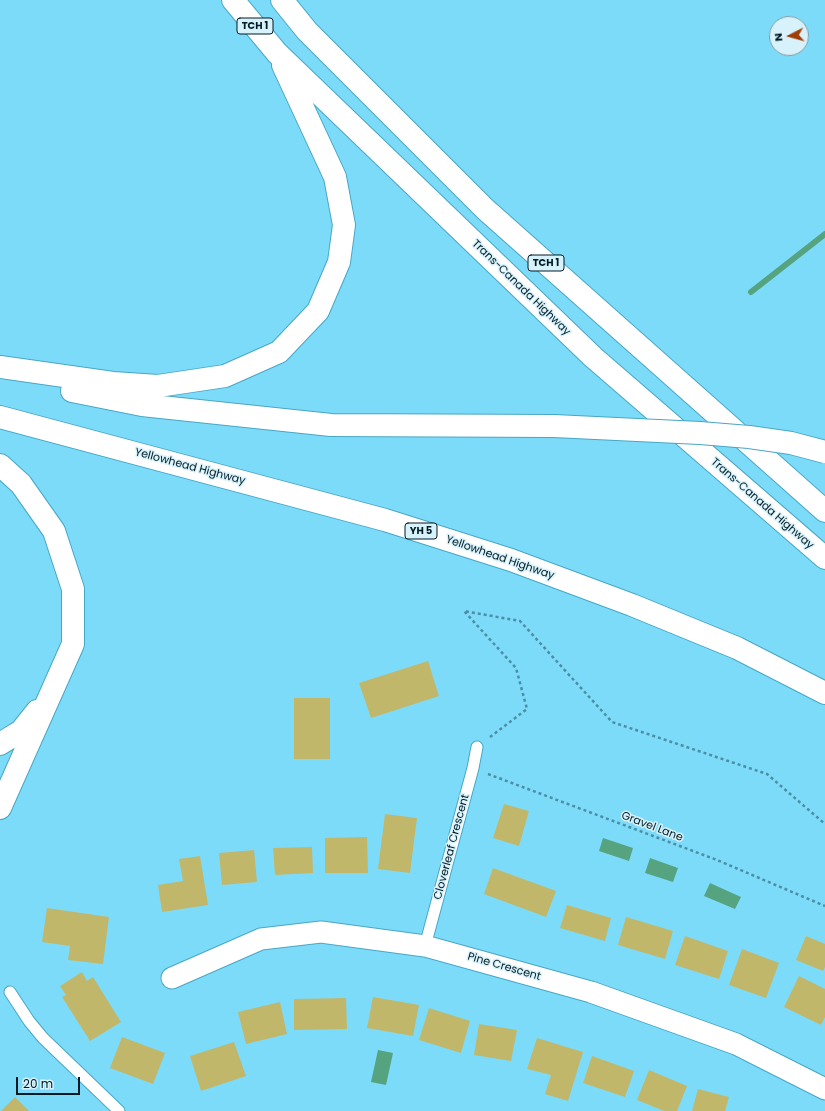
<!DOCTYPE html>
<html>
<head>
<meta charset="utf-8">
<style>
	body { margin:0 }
	#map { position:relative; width:825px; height:1111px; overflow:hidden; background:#7ddbfa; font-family:Poppins,sans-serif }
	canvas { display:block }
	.north { position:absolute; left:769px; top:16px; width:40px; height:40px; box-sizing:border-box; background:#d8f2fb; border:1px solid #829ca5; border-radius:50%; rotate:264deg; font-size:11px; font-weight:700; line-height:16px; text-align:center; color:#001b24 }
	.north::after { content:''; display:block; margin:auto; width:14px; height:18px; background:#a13d08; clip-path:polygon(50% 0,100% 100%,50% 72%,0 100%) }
	.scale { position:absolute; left:16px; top:1077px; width:64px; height:18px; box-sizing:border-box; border:2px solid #001b24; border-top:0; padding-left:5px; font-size:12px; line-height:14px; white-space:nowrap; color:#001b24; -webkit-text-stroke:3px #d8f2fb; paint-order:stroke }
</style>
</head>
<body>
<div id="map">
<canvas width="825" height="1111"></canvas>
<div class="north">N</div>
<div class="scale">20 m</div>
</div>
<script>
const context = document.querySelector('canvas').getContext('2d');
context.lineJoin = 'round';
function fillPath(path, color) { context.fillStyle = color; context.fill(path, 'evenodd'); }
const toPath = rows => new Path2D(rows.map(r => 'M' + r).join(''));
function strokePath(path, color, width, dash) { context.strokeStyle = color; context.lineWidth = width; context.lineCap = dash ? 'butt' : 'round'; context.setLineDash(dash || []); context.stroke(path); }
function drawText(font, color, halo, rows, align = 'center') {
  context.font = font + ' Poppins,sans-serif'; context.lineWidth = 3; context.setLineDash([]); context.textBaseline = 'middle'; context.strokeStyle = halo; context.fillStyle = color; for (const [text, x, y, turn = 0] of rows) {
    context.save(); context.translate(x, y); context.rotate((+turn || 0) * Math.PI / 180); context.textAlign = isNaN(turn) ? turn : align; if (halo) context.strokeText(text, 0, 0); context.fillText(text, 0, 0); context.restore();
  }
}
const water = toPath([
	[603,838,633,848,629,861,599,851],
	[650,858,678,868,673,882,645,873],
	[710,883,741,897,735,909,704,896],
	[378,1050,393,1053,386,1085,371,1082]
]);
const stream = toPath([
	[751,292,825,234]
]);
const building = toPath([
	[428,661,439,696,371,718,359,683],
	[294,698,330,698,330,759,294,759],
	[504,804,529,811,519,846,493,838],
	[385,814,417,818,410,873,378,869],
	[367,837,368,873,325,873,325,838],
	[312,847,313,873,275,875,273,848],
	[254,850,257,882,222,885,219,853],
	[200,856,208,905,162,912,158,885,183,881,179,859],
	[493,868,556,891,546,917,484,894],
	[567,905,611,918,605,941,560,928],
	[47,908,109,917,103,964,68,960,70,946,42,942],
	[626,917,673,931,665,959,618,945],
	[685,936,728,951,719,979,675,965],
	[806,936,825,944,825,967,823,971,796,960],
	[742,949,779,963,766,998,729,985],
	[82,972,87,981,93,977,121,1022,90,1041,62,997,66,995,60,986],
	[799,976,825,989,825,1017,821,1025,784,1007],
	[373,997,419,1005,413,1036,367,1028],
	[346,998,347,1029,294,1030,294,999],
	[280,1002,287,1034,246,1044,238,1012],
	[429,1008,470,1021,461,1053,419,1040],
	[479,1024,517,1030,511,1061,474,1055],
	[122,1037,165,1053,153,1084,110,1068],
	[537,1038,583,1052,568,1101,545,1094,551,1075,527,1069],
	[234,1042,246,1076,201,1091,190,1056],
	[592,1056,634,1071,625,1097,583,1083],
	[649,1070,687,1086,677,1111,664,1111,637,1100],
	[698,1089,729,1097,725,1111,692,1111],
	[15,1097,29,1111,1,1111]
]);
const path = toPath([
	[490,737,527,709,516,668,464,611,520,621,612,722,767,774,825,824],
	[488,774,717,860,825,906]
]);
const lane = toPath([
	[425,946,473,768,477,747],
	[10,992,29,1021,43,1038,119,1111]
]);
const street = toPath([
	[172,978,261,939,321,932,425,946,591,992,736,1044,825,1089]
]);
const highway = toPath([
	[233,0,277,53,593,357,825,558],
	[282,0,307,31,485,209,825,511],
	[0,367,113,383,158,386,225,376,279,352,318,311,339,262,344,225,335,177,283,65],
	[72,391,142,405,331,425,554,426],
	[0,417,385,520,511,560,632,605,737,648,825,693],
	[0,465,21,484,54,531,73,589,73,644,0,808],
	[0,744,21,731,37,711]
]);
const highwayBridge = toPath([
	[554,426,700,433,749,437,791,443,825,452]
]);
const shields = [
	[255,26,36],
	[546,263,36],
	[421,531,32]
];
const shieldNames = [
	["TCH 1",255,26],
	["TCH 1",546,263],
	["YH 5",421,531]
];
const streetNames = [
	["Trans-Canada Highway",521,288,44],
	["Yellowhead Highway",190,467,15],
	["Trans-Canada Highway",762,504,41],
	["Yellowhead Highway",500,558,19],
	["Gravel Lane",652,827,21],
	["Cloverleaf Crescent",452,847,-75],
	["Pine Crescent",504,967,16]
];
fillPath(water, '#56a37f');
strokePath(stream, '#56a37f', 6);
fillPath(building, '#c1b76a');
strokePath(lane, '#47a7c5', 13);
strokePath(street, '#47a7c5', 23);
strokePath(highway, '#47a7c5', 24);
strokePath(path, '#4b8ea5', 2.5, [3, 3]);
strokePath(lane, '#fff', 11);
strokePath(street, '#fff', 21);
strokePath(highway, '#fff', 22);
strokePath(highwayBridge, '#47a7c5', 24, []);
strokePath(highwayBridge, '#fff', 22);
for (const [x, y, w] of shields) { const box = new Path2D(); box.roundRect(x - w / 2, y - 8, w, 16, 3); context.fillStyle = '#d8f2fb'; context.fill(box); strokePath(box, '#001b24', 1); }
drawText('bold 10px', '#001b24', null, shieldNames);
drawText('11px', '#001b24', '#d8f2fb', streetNames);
</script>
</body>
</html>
